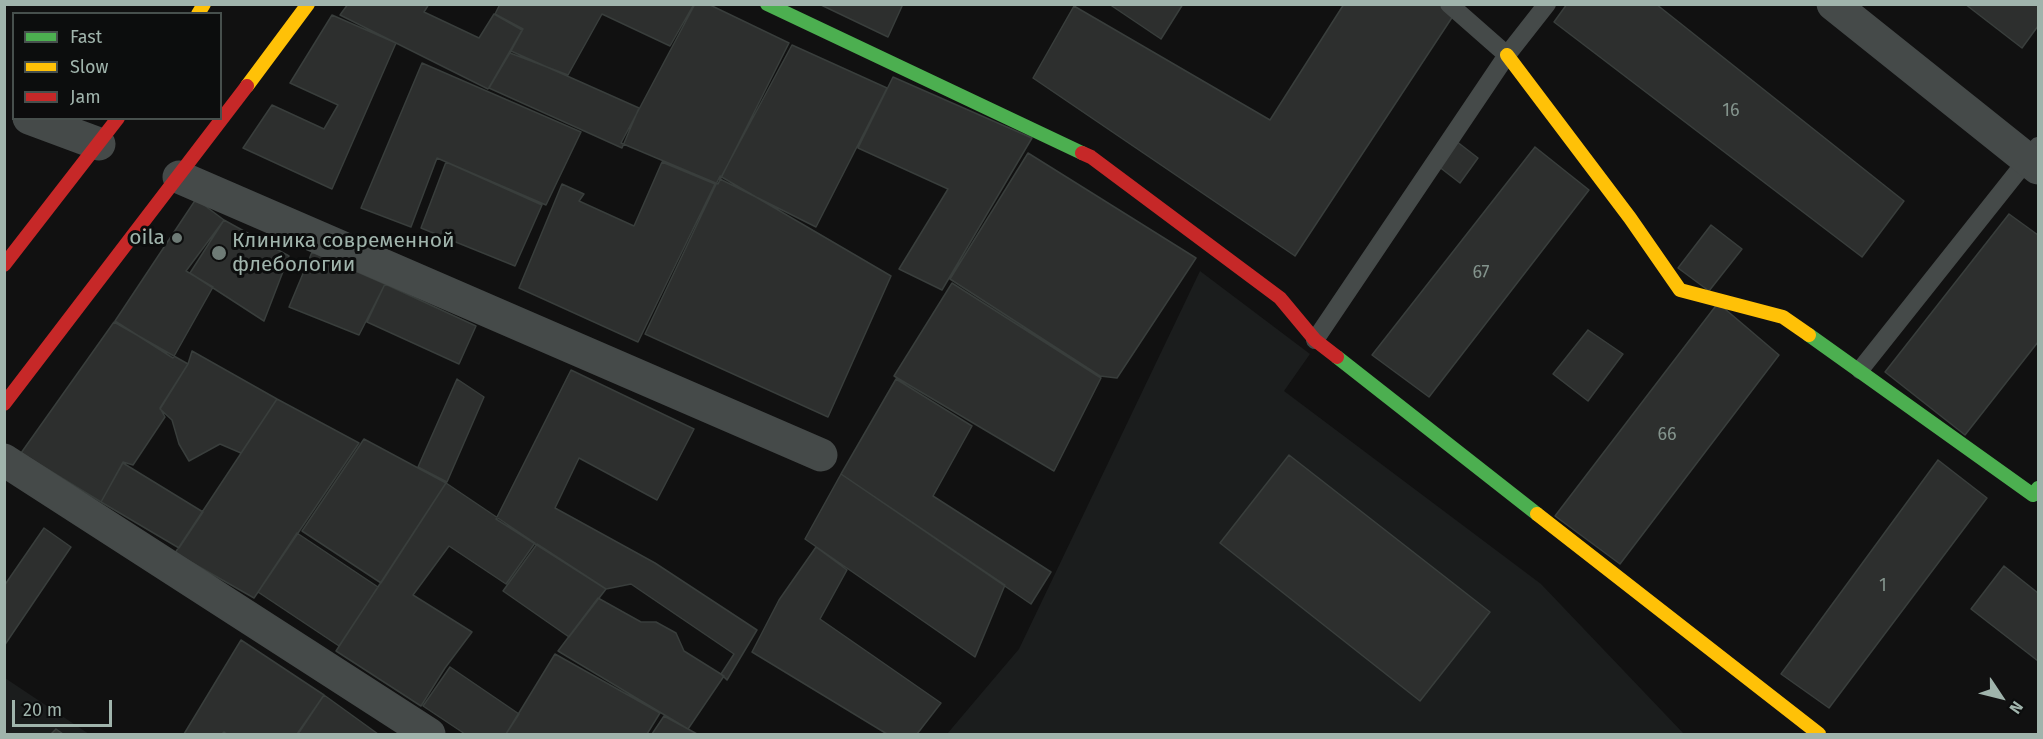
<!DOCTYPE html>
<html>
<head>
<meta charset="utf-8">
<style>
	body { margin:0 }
	#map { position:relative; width:2043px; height:739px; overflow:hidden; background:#111; font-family:"Fira Sans",sans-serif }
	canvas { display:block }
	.frame { position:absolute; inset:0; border:6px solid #a0b4ac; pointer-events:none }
	.legend { position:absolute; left:12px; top:12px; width:210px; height:108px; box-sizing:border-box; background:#0c0d0d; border:2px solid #47504d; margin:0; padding:8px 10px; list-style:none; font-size:18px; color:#a0b4ac }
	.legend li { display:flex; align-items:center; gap:12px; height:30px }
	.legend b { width:30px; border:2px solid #47504d }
	.north { position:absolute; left:1971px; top:667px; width:60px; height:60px; -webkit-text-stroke:4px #0c0d0d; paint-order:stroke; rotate:125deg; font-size:16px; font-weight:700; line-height:24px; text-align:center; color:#a0b4ac }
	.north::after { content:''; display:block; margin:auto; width:21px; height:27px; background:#a0b4ac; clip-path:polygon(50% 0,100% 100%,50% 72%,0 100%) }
	.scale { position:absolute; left:12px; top:700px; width:100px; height:27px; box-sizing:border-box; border:3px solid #a0b4ac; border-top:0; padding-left:8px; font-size:18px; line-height:21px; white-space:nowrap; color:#a0b4ac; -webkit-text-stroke:4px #0c0d0d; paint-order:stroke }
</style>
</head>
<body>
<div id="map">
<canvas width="2043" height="739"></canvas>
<div class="frame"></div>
<ul class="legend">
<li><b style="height:8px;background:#4caf50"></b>Fast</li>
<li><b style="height:8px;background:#ffc107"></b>Slow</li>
<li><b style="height:8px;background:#c62828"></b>Jam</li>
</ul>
<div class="north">N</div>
<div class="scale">20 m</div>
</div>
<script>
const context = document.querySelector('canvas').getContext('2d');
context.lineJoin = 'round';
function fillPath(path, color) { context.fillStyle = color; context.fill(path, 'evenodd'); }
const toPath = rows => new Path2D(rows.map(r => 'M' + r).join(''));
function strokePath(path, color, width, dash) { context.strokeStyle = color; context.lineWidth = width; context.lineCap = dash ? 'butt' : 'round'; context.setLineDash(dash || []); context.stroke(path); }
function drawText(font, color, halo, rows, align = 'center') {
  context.font = font + ' "Fira Sans",sans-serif'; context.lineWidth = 6; context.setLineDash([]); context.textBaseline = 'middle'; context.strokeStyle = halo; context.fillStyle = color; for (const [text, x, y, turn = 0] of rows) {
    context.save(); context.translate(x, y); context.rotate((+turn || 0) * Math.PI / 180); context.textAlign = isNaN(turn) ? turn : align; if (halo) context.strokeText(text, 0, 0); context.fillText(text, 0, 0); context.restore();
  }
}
const built = toPath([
	[1200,271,1310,354,1284,391,1541,584,1684,734,947,734,1019,649],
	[5,678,89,734,5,734]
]);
const building = toPath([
	[348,4,429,4,424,12,479,38,494,14,522,30,488,89,340,15,348,4],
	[500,4,694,4,670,46,602,14,568,75,510,53,523,29,495,14,500,4],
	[695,4,708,4,789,43,718,184,621,143,695,4],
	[819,4,903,4,888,37,819,4],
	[1109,4,1183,4,1161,39,1109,4],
	[1344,4,1441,4,1455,13,1295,256,1033,78,1074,6,1270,120,1344,4],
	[1567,4,1656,4,1904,201,1862,257,1554,22,1567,4],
	[1965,4,2038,4,2038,26,2022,48,1965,4],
	[332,15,396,43,332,189,243,148,272,105,324,129,338,105,290,83,332,15],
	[792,45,887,88,816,227,720,179,792,45],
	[511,51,639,108,622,148,489,88,511,51],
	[422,63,581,132,546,205,437,158,411,227,361,208,422,63],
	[893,77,1032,138,942,290,899,269,948,189,858,148,893,77],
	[1456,141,1478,158,1460,183,1438,166,1456,141],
	[1535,147,1589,190,1429,397,1372,355,1535,147],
	[1028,153,1196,258,1117,378,1100,376,950,279,1028,153],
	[446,162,542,205,515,266,421,228,446,162],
	[662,162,715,184,638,342,519,288,562,184,584,194,579,201,634,226,662,162],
	[720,176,891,276,828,417,645,334,720,176],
	[196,199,224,220,186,271,213,287,173,358,115,321,196,199],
	[2009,214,2038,235,2038,342,1965,435,1885,372,2009,214],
	[224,220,289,256,264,321,190,273,224,220],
	[1711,225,1742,249,1709,291,1678,268,1711,225],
	[312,252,385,284,359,335,289,307,312,252],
	[952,283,1101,378,1054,471,894,376,952,283],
	[385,284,476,326,459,364,367,322,385,284],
	[1718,303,1779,355,1620,564,1555,516,1718,303],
	[114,322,188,364,160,408,165,417,133,465,123,462,101,502,21,453,114,322],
	[1588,330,1623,354,1588,401,1553,374,1588,330],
	[192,351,277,399,241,453,220,444,189,461,179,444,172,420,160,409,188,364,192,351],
	[571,370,694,429,657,500,579,458,555,508,655,563,757,630,727,680,721,674,734,654,631,584,606,589,496,519,571,370],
	[457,379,484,397,447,482,418,467,457,379],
	[896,379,972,426,933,496,1051,572,1031,604,841,474,896,379],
	[277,399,359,443,254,598,175,553,277,399],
	[364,439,446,483,381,583,302,531,364,439],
	[1289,455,1490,612,1420,701,1220,543,1289,455],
	[1938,460,1987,498,1829,708,1781,674,1938,460],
	[123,463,203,512,179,548,101,502,123,463],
	[841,474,1005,585,975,657,805,539,841,474],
	[446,483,535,543,506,584,449,546,413,595,472,632,445,668,421,706,336,651,446,483],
	[44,528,71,547,4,646,4,586,44,528],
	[297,533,378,587,339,646,258,592,297,533],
	[537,544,606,589,569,637,503,591,537,544],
	[816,547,847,570,820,619,941,703,917,734,887,734,752,652,779,600,816,547],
	[2004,566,2038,593,2038,661,1971,609,2004,566],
	[598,598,641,622,656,622,676,633,684,651,724,676,688,729,558,651,598,598],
	[241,640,324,695,297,734,227,734,224,732,222,734,184,734,241,640],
	[555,654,660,713,647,734,506,734,555,654],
	[450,667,519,714,506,734,465,734,423,706,450,667],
	[324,695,378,734,298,734,324,695],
	[664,716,688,729,697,734,652,734,664,716],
	[56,729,63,734,51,734,56,729]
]);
const lane = toPath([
	[1449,4,1507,55,1547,4],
	[1315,340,1507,55],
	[1860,370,2038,146]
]);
const street = toPath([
	[1833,4,2038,168],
	[29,118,99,144],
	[179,177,821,455],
	[4,460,429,734]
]);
const fast = toPath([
	[767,4,1082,153],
	[1809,335,2033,495,2038,488],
	[1337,357,1537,514]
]);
const slow = toPath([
	[198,14,204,4],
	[1507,55,1630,218,1680,290,1783,317,1809,335],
	[247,86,308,4],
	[1537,514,1819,734]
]);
const jam = toPath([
	[1082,153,1091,157,1280,298,1315,340,1337,357],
	[4,265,118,118],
	[4,404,247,86]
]);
const markers = [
	[177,238,6,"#6e7b76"],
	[219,253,8,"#6e7b76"]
];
const numberNames = [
	["16",1731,111],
	["67",1481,273],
	["66",1667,435],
	["1",1883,586]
];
const poiNames = [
	["oila",165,238],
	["Клиника современной",232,241,"left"],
	["флебологии",232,265,"left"]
];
fillPath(built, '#1b1d1d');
fillPath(building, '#2d2f2e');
strokePath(building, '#393e3c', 1.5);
strokePath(lane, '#454a49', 18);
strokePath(street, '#454a49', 33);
strokePath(fast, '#4caf50', 14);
strokePath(slow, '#ffc107', 14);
strokePath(jam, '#c62828', 14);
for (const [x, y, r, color] of markers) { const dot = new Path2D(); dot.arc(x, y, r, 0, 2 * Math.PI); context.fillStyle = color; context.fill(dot); strokePath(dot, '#0c0d0d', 2); }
drawText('18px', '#83938c', null, numberNames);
drawText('21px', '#a0b4ac', '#0c0d0d', poiNames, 'right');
</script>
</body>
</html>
